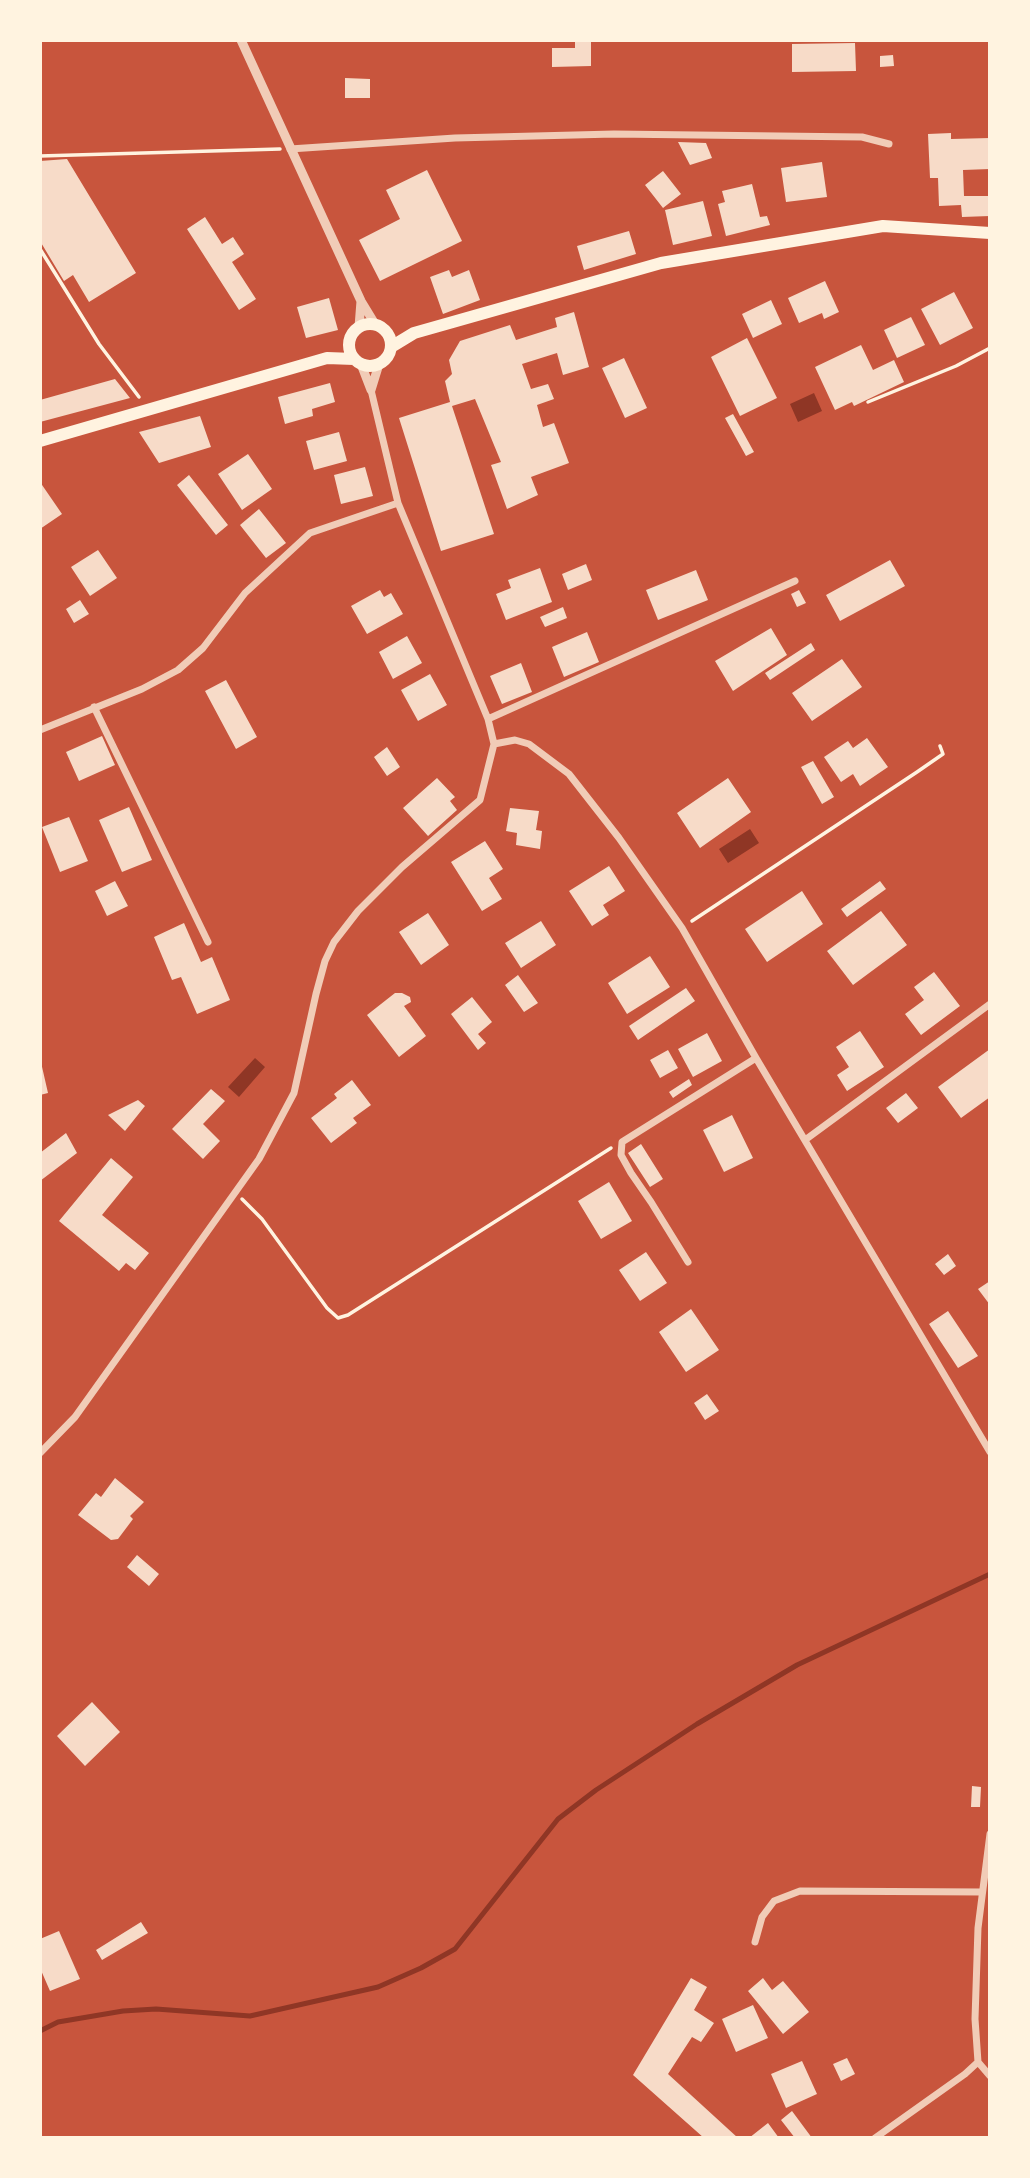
<!DOCTYPE html>
<html>
<head>
<meta charset="utf-8">
<style>
	body { margin:0 }
	#map { position:relative; width:1030px; height:2178px; overflow:hidden; background:#c8553d; font-family:Jost,sans-serif }
	canvas { display:block }
	.frame { position:absolute; inset:0; border:42px solid #fff3e0; pointer-events:none }
</style>
</head>
<body>
<div id="map">
<canvas width="1030" height="2178"></canvas>
<div class="frame"></div>
</div>
<script>
const context = document.querySelector('canvas').getContext('2d');
context.lineJoin = 'round';
function fillPath(path, color) { context.fillStyle = color; context.fill(path, 'evenodd'); }
const toPath = rows => new Path2D(rows.map(r => 'M' + r).join(''));
function strokePath(path, color, width, dash) { context.strokeStyle = color; context.lineWidth = width; context.lineCap = dash ? 'butt' : 'round'; context.setLineDash(dash || []); context.stroke(path); }
const water = toPath([
	[814,393,822,411,798,422,790,404],
	[750,829,759,843,728,863,719,849],
	[255,1058,265,1067,239,1097,228,1087]
]);
const stream = toPath([
	[40,2031,58,2022,123,2011,156,2009,250,2016,378,1987,421,1968,455,1949,558,1819,596,1790,697,1724,797,1665,990,1574]
]);
const building = toPath([
	[575,40,591,40,591,66,552,67,552,48,575,48],
	[855,43,856,71,792,72,792,44],
	[893,55,894,66,880,67,880,56],
	[345,78,370,79,370,98,345,98],
	[951,133,951,139,990,138,990,169,963,170,964,196,990,196,990,216,962,217,961,205,939,206,938,178,930,178,928,134],
	[678,142,706,143,712,158,690,165],
	[67,159,136,273,89,302,73,275,64,281,40,241,40,161],
	[822,162,827,197,786,202,781,168],
	[427,170,462,241,380,281,359,240,400,219,386,190],
	[663,171,681,194,663,208,645,185],
	[752,184,760,217,767,216,770,225,726,236,718,204,725,202,722,191],
	[703,201,712,236,673,245,665,210],
	[205,217,222,244,233,237,244,254,232,262,256,299,239,310,187,229],
	[629,231,636,254,584,270,577,246],
	[449,270,452,277,469,270,480,300,443,314,430,277],
	[825,281,839,312,824,319,822,313,799,323,788,298],
	[954,292,973,328,940,345,921,309],
	[329,298,338,330,306,338,297,307],
	[771,300,782,324,753,338,742,314],
	[574,312,589,367,563,375,557,353,522,364,531,389,548,384,554,399,537,405,543,427,554,423,569,463,531,477,538,495,507,509,491,465,501,462,475,399,452,406,494,534,441,551,399,418,450,402,445,381,452,374,449,360,460,341,510,325,516,340,557,327,555,318],
	[911,317,925,345,897,358,884,330],
	[747,338,777,398,740,416,711,357],
	[861,345,873,370,894,360,904,382,854,406,852,402,835,410,815,367],
	[624,358,647,408,625,418,602,368],
	[115,379,130,398,40,422,40,400],
	[330,383,335,402,312,409,313,416,285,424,278,397],
	[733,414,754,452,746,456,725,418],
	[200,416,211,447,159,463,139,432],
	[339,432,347,461,314,470,306,441],
	[248,454,272,489,242,510,218,474],
	[365,467,373,496,341,504,334,475],
	[189,475,228,525,216,535,177,485],
	[40,482,62,514,40,529],
	[259,509,286,543,266,558,240,525],
	[98,550,117,578,90,596,71,567],
	[890,560,905,586,840,621,826,595],
	[586,564,592,580,568,590,562,574],
	[540,568,552,602,506,620,496,594,511,588,508,580],
	[696,570,708,600,658,620,646,590],
	[380,590,384,597,391,593,403,614,367,634,351,606],
	[799,590,806,603,797,607,791,594],
	[80,600,89,614,74,623,66,609],
	[563,607,567,618,545,627,540,617],
	[771,628,787,655,733,691,715,661],
	[587,632,599,662,564,677,552,647],
	[407,636,422,663,393,679,379,652],
	[811,643,815,650,770,680,765,673],
	[842,659,862,687,812,721,792,693],
	[521,663,532,692,502,704,490,676],
	[430,674,447,705,418,721,401,690],
	[226,680,257,737,236,749,205,691],
	[102,736,115,765,79,781,66,752],
	[867,738,888,767,860,786,853,774,841,782,824,757,848,741,853,748],
	[387,747,400,767,387,776,374,757],
	[813,761,834,797,822,804,801,767],
	[437,778,455,797,450,801,457,810,428,836,403,808],
	[728,778,751,812,700,848,677,813],
	[129,807,152,860,122,872,99,820],
	[510,808,539,811,536,830,542,831,540,849,516,845,517,833,506,831],
	[69,817,88,861,60,872,42,827],
	[485,841,503,869,489,878,502,899,482,911,451,862],
	[609,866,625,891,603,905,609,915,592,926,569,891],
	[115,881,128,906,107,916,95,891],
	[880,881,886,889,847,917,841,909],
	[802,891,823,924,767,962,745,929],
	[881,911,907,945,853,985,827,951],
	[428,913,449,945,421,965,399,932],
	[541,921,556,945,521,968,505,943],
	[184,923,201,962,212,957,230,1000,197,1014,181,977,172,980,154,937],
	[650,956,670,987,627,1014,608,983],
	[934,972,960,1006,921,1035,905,1014,924,1000,914,987],
	[518,975,538,1003,524,1012,505,985],
	[686,988,695,1001,638,1040,629,1026],
	[395,993,402,993,410,997,411,1002,404,1006,426,1036,399,1057,367,1015],
	[472,997,492,1022,478,1034,486,1043,478,1050,451,1014],
	[860,1031,884,1067,847,1091,837,1075,849,1067,836,1047],
	[707,1033,722,1061,693,1077,678,1049],
	[990,1049,990,1097,961,1118,938,1087],
	[668,1050,678,1068,660,1078,650,1060],
	[40,1058,48,1093,40,1095],
	[689,1079,692,1085,673,1098,669,1092],
	[352,1080,371,1105,353,1118,357,1123,331,1143,311,1118,337,1098,334,1094],
	[211,1089,225,1101,203,1124,220,1141,203,1159,172,1129],
	[906,1093,918,1108,898,1123,886,1108],
	[138,1100,145,1106,125,1131,108,1115],
	[732,1115,753,1158,724,1172,703,1130],
	[66,1133,77,1153,40,1181,40,1153],
	[641,1144,663,1179,650,1187,628,1153],
	[111,1158,133,1177,102,1215,149,1253,135,1270,126,1263,119,1271,59,1221],
	[609,1182,632,1221,601,1239,578,1201],
	[646,1252,667,1283,640,1301,619,1270],
	[948,1254,956,1266,944,1275,935,1264],
	[990,1281,990,1305,978,1289],
	[691,1309,719,1350,686,1372,659,1332],
	[948,1311,978,1356,958,1368,929,1324],
	[707,1394,719,1411,705,1420,694,1403],
	[115,1478,144,1502,130,1516,133,1519,118,1539,111,1540,78,1515,96,1493,101,1497],
	[137,1555,159,1574,149,1586,127,1567],
	[92,1702,120,1732,85,1766,57,1736],
	[972,1786,981,1787,980,1807,971,1807],
	[141,1922,148,1933,102,1960,96,1950],
	[59,1931,80,1979,50,1991,40,1968,40,1939],
	[691,1978,707,1987,694,2010,714,2023,701,2042,692,2037,668,2074,738,2138,704,2138,633,2075],
	[763,1978,772,1990,783,1981,809,2012,783,2034,748,1991],
	[753,2005,768,2038,736,2052,722,2019],
	[847,2058,855,2074,841,2081,833,2064],
	[802,2061,817,2094,786,2108,771,2074],
	[792,2111,812,2138,795,2138,781,2120],
	[768,2123,779,2138,749,2138]
]);
const path = toPath([
	[40,156,280,149],
	[40,249,99,344,139,397],
	[868,402,956,366,990,348],
	[692,921,917,772,943,754,940,746],
	[242,1199,262,1219,327,1308,338,1318,348,1315,611,1148]
]);
const minor = toPath([
	[290,149,455,138,614,134,862,137,889,144],
	[94,707,208,942],
	[488,719,795,581],
	[40,730,142,689,178,670,203,648,245,593,310,533,398,503,371,390],
	[494,744,515,740,529,744,569,774,619,838,682,928,756,1058,990,1452],
	[805,1140,990,1004],
	[688,1262,651,1202,631,1173,621,1155,622,1142,756,1058],
	[40,1453,75,1417,259,1159,294,1093,316,994,325,961,334,942,358,911,402,867,480,800,494,744,488,719,398,503],
	[990,1834,978,1928,975,2019,978,2062,990,2076],
	[755,1942,762,1917,774,1901,800,1891,982,1892],
	[875,2138,965,2074,978,2062]
]);
const tertiary = toPath([
	[241,40,361,301,375,324],
	[359,327,361,301],
	[361,364,371,390],
	[371,390,379,364]
]);
const primary = toPath([
	'349 345a21 21 0 1 1 42 0a21 21 0 1 1-42 0Z',
	[391,347,414,333,661,263,883,226,990,233],
	[40,441,327,358,354,359]
]);
fillPath(water, '#8f3625');
strokePath(stream, '#8f3625', 5);
fillPath(building, '#f7dbc8');
strokePath(path, '#fff3e0', 3.5);
strokePath(minor, '#f1ccb7', 7);
strokePath(tertiary, '#f1ccb7', 9);
strokePath(primary, '#fff3e0', 12);
</script>
</body>
</html>
